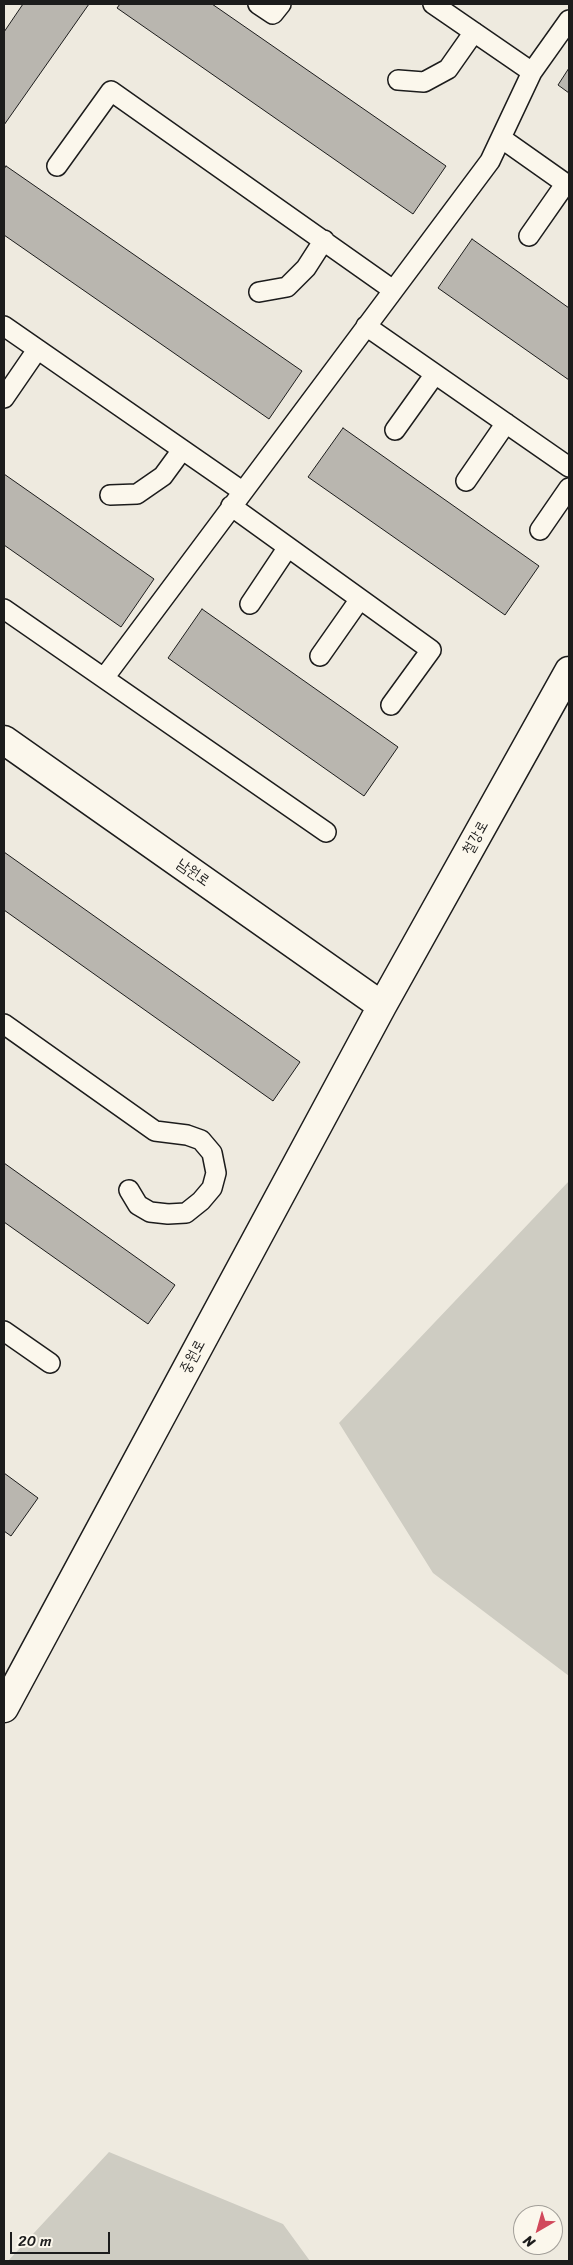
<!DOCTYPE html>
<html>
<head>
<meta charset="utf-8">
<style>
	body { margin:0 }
	#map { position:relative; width:573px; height:2265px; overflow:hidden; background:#eeeadf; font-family:Sriracha,sans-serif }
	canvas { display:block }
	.frame { position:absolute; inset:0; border:5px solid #1c1c1c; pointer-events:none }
	.north { position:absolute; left:513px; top:2205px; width:50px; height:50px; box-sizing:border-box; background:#fbf7ec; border:1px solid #a29f99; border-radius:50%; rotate:218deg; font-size:14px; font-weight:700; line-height:20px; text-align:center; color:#1c1c1c }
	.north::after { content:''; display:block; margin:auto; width:18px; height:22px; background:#d1495b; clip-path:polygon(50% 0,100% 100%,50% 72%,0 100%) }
	.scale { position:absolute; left:10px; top:2232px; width:100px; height:22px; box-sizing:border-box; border:2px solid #1c1c1c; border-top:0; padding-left:6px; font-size:15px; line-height:18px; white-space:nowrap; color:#1c1c1c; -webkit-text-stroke:4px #fbf7ec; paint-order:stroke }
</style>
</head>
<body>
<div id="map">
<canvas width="573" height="2265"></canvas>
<div class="frame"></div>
<div class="north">N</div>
<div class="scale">20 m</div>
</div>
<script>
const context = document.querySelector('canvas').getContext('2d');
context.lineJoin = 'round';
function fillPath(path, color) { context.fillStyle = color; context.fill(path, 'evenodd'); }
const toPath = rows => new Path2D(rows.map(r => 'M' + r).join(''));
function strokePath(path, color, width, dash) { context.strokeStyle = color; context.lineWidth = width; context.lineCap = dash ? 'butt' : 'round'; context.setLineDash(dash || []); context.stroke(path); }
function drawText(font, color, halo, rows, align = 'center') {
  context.font = font + ' Sriracha,"Poor Story",sans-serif'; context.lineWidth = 4.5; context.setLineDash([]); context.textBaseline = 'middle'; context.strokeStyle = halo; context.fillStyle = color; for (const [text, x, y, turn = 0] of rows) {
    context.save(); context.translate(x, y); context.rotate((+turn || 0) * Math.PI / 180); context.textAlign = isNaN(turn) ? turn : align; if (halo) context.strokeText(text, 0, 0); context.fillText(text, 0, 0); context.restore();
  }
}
const green = toPath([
	[569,1181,569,1676,433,1573,339,1423],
	[109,2152,283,2224,310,2261,8,2261]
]);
const building = toPath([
	[23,4,89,4,4,125,4,32,23,4],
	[120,4,212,4,446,166,413,214,117,8,120,4],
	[569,68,569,93,558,85,569,68],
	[6,166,302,371,269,419,4,235,4,169,6,166],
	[472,239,569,308,569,380,438,288,472,239],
	[343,428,539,566,505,615,308,477,343,428],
	[4,474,154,579,121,627,4,545,4,474],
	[202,609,398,747,364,796,168,658,202,609],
	[4,852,300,1062,273,1101,4,910,4,852],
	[4,1163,175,1285,148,1324,4,1222,4,1163],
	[4,1473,38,1498,11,1536,4,1531,4,1473]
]);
const lane = toPath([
	[258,4,273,14,281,4],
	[433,4,532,72],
	[398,80,424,82,448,69,474,32],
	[501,138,569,186],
	[57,166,111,91,393,290],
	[529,236,566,183],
	[259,292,287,287,306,268,324,240],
	[4,326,242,491],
	[366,326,569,467],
	[4,398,37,350],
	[395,430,435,374],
	[466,481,506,423],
	[110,495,137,494,163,476,182,450],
	[231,506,431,650,391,705],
	[540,530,569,488],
	[250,604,288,547],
	[4,609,326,832],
	[320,656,360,599],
	[104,678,490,161,532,72,569,20],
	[4,1024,155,1131,187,1135,201,1140,212,1153,216,1173,212,1188,201,1201,186,1213,168,1214,150,1212,138,1205,129,1190],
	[4,1331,50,1363]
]);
const secondary = toPath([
	[4,740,382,1006],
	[4,1708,382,1006,569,671]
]);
const streetNames = [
	["철강로",476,838,-61],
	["남원로",193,873,35],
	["중원로",193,1357,-62]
];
fillPath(green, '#ceccc2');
fillPath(building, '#b9b6af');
strokePath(building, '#1c1c1c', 1);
strokePath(lane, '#1c1c1c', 22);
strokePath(secondary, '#1c1c1c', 31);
strokePath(lane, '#fbf7ec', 19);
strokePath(secondary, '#fbf7ec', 28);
drawText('15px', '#1c1c1c', '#fbf7ec', streetNames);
</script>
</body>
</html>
